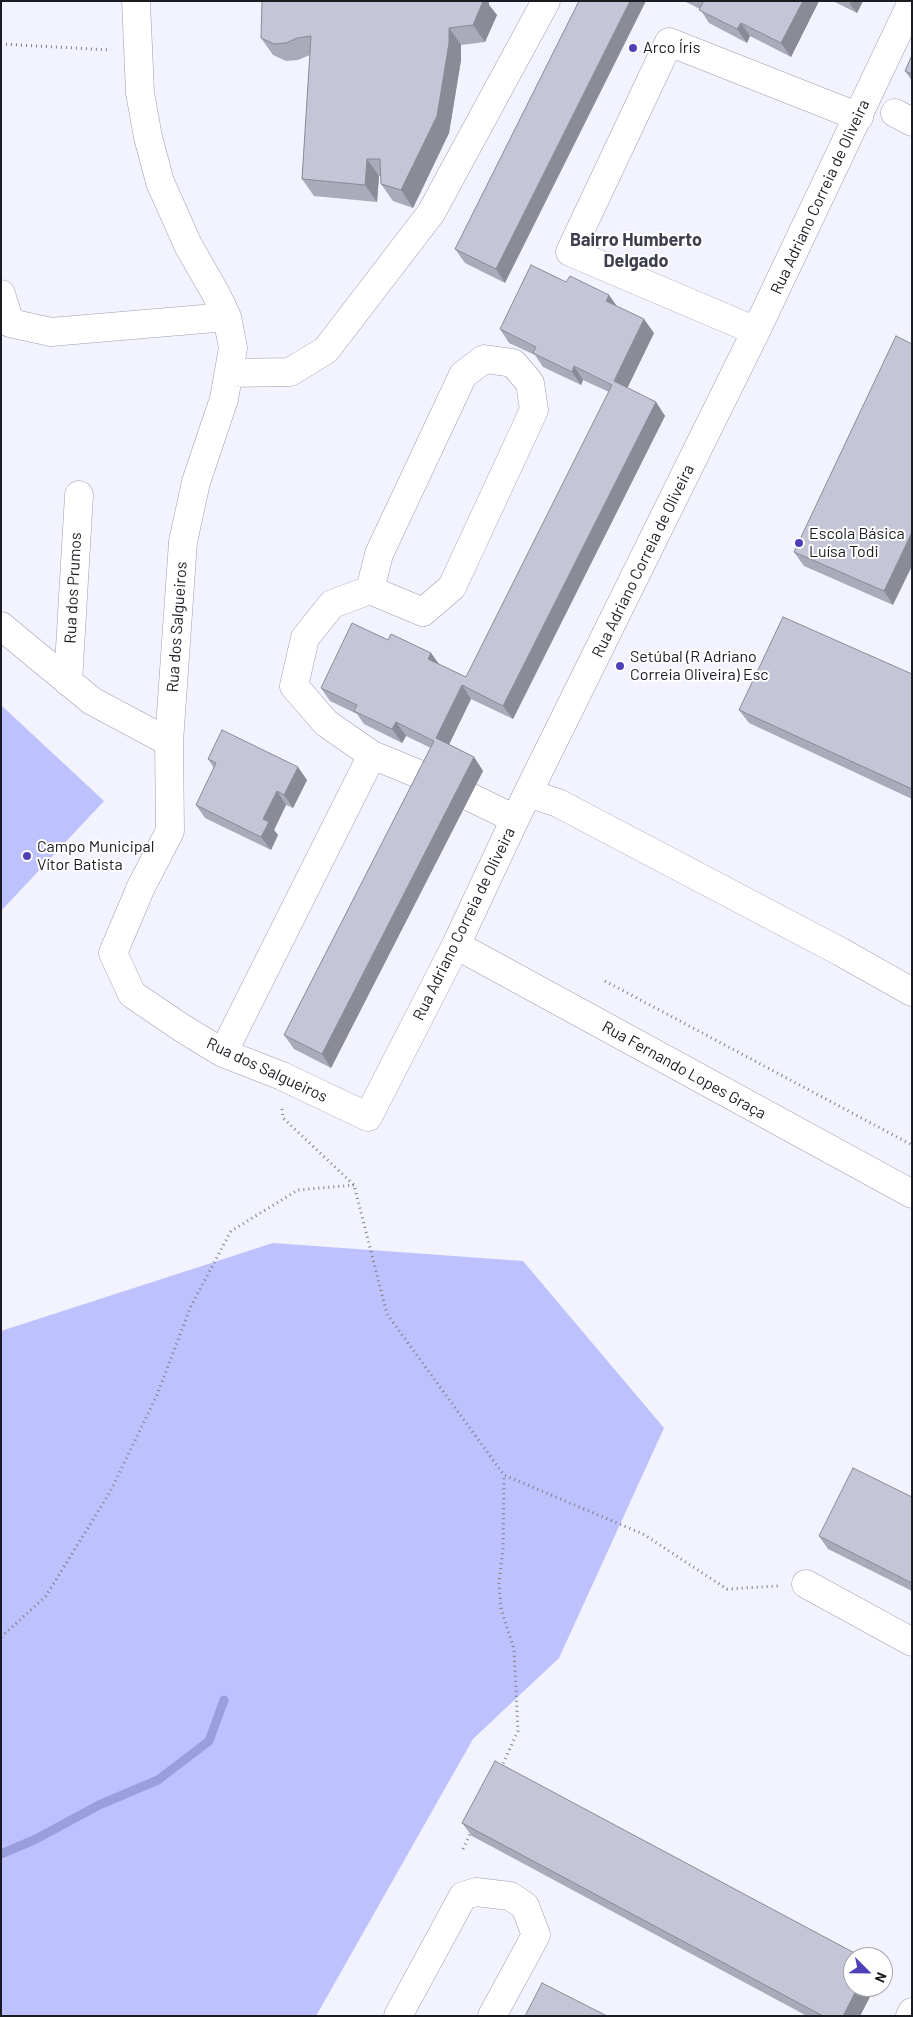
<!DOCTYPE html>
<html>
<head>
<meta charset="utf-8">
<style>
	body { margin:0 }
	#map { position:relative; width:913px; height:2017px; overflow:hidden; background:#f2f3ff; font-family:Barlow,sans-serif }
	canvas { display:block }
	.frame { position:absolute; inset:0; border:2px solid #1b1c22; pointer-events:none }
	.north { position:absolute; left:843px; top:1947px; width:50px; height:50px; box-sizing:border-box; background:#fff; border:1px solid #a4a4a7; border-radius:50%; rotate:113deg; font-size:14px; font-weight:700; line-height:20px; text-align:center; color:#1b1c22 }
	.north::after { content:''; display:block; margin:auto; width:18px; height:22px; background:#4e41b8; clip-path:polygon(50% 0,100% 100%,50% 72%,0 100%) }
</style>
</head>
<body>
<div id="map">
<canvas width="913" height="2017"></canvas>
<div class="frame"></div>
<div class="north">N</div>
</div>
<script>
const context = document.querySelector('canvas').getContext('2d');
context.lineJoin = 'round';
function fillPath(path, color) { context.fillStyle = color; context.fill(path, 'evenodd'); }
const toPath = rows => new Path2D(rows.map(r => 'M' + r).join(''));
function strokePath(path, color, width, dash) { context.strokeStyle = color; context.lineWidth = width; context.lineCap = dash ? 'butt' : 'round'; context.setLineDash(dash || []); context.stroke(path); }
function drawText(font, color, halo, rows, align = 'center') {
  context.font = font + ' Barlow,sans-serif'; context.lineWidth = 4; context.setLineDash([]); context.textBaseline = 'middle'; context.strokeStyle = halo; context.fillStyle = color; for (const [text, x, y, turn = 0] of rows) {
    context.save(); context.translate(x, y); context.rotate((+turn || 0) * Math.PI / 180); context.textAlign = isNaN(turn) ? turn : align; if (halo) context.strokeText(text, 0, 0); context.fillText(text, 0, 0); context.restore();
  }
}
const green = toPath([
	[1,705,104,801,1,911],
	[273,1243,523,1261,664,1428,559,1658,473,1739,316,2016,1,2016,1,1331]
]);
const stream = toPath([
	[1,1854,36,1839,99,1805,158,1780,209,1741,224,1700]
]);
const path = toPath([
	[1,44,111,50],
	[605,981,912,1145],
	[282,1109,283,1118,354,1185,387,1314,504,1475,643,1534,727,1589,778,1586],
	[1,1637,46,1596,110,1492,157,1395,191,1306,231,1231,298,1190,354,1185],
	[501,1768,518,1731,514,1649,501,1609,499,1583,503,1549,504,1475],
	[463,1849,471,1832]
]);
const minor = toPath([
	[136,1,140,93,148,137,160,182,188,245,216,294,227,317,233,348,224,399,196,482,183,542,169,742,170,831,141,887,113,953,132,994,182,1028,223,1053,282,1076,368,1117,456,945,515,819,756,331,912,2],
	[895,113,912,122],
	[1,294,10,323,51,332,227,317],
	[756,331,570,252,669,42,859,117],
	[229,373,290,372,326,350,431,213,546,1],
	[370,590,379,554,463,375,484,359,513,363,530,383,534,410,452,587,423,612,370,590,332,604,305,638,294,686,326,723,372,755],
	[1,626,92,701,169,742],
	[68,682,79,495],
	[528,793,558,803,841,952,912,992],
	[470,797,515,819],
	[456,945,912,1194],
	[223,1053,372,755,431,779],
	[806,1584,912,1642],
	[398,2016,463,1896,476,1892,510,1896,525,1906,536,1935,492,2016],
	[910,2016,912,2012]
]);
const wall = toPath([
	[579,1,505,283,465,263,455,249],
	[684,1,819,1,791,57,750,36,747,43,709,23,700,9],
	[833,1,863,1,857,13],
	[489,5,497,15,485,42,461,45,461,60,449,133,413,208,393,201,381,184,381,176,379,176,377,202,314,196,302,179,310,55,298,60,286,61,273,55,261,38],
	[912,55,912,81,905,71],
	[500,329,654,333,627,388,656,402,665,416,513,719,471,699,449,744,474,757,483,771,331,1068,294,1049,284,1035,431,748,406,736,402,743,364,724,357,714,330,701,321,688,388,640,431,653,439,664,466,677,609,392,583,380,581,385,543,367,535,355,509,343],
	[912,344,893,605,804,566,794,552],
	[912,674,912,799,749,723,739,710],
	[208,759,307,780,293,808,286,805,274,830,278,835,271,850,205,818,196,805,214,768],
	[912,1497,912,1591,828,1549,819,1536],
	[462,1823,875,1987,860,2016,807,2016,472,1836]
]);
const shadedWall = toPath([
	[483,1,489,1,489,5,497,15,485,42,473,25],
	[630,1,646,1,505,283,496,269],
	[803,1,819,1,791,57,781,43],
	[851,1,863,1,857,13,850,4],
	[741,23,750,36,747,43,737,29],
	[449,28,461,45,461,60,449,133,413,208,401,190],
	[367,159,379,176,377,202,365,185],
	[609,295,619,309,606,301],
	[644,319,654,333,624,395,614,381],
	[574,366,583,380,581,385,572,372],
	[656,402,665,416,513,719,503,706],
	[912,532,912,566,893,605,884,591],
	[431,653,440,666,428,659],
	[462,685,471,699,446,751,436,738],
	[396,722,406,736,402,743,392,729],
	[474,757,483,771,331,1068,322,1054],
	[298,767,307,780,293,808,284,795],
	[277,791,286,805,274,830,278,835,271,850,261,837,263,819],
	[858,1987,875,1987,860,2016,843,2016]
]);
const building = toPath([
	[262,1,483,1,473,25,449,28,449,43,437,116,401,190,381,184,380,159,367,159,365,185,302,179,311,36,297,38,286,43,274,44,261,38,262,1],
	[579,1,630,1,496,269,455,249,579,1],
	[701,1,803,1,781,43,741,23,737,29,699,10,703,2,701,1],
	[912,55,912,74,905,71,912,55],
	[531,265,566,282,570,276,609,295,606,301,644,319,614,381,656,402,503,706,462,685,436,738,474,757,322,1054,284,1035,434,741,396,722,392,729,354,711,357,705,321,688,352,623,388,640,391,634,431,653,428,659,466,677,612,385,574,366,572,372,533,353,536,347,500,329,531,265],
	[896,336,912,344,912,532,884,591,794,552,896,336],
	[783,617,912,674,912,789,739,710,783,617],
	[222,730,298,767,284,795,277,791,263,819,269,822,261,837,196,805,216,763,208,759,222,730],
	[853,1468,912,1497,912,1583,819,1536,853,1468],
	[495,1761,862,1957,853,1957,853,1987,858,1987,843,2016,823,2016,462,1823,495,1761],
	[542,1983,607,2016,525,2016,542,1983]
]);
const markers = [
	[633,48,5,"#4e41b8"],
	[799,543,5,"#4e41b8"],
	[620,666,5,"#4e41b8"],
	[27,856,5,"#4e41b8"]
];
const poiNames = [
	["Arco Íris",643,48],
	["Escola Básica",809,534],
	["Luísa Todi",809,552],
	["Setúbal (R Adriano",630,657],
	["Correia Oliveira) Esc",630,675],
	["Campo Municipal",37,847],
	["Vítor Batista",37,865]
];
const streetNames = [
	["Rua Adriano Correia de Oliveira",820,197,-65],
	["Rua Adriano Correia de Oliveira",643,561,-64],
	["Rua dos Prumos",73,588,-87],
	["Rua dos Salgueiros",177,627,-86],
	["Rua Adriano Correia de Oliveira",464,924,-64],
	["Rua dos Salgueiros",267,1070,25],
	["Rua Fernando Lopes Graça",684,1070,29]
];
const neighbourhoodNames = [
	["Bairro Humberto",636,240],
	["Delgado",636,261]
];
fillPath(green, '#bdc1fd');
strokePath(stream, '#9b9edc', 9);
strokePath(minor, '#9c9daf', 29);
strokePath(path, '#7d7e87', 3, [1, 4]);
strokePath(minor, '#fff', 28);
fillPath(wall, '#a9aaba');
fillPath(shadedWall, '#898b97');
fillPath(building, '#c4c6d8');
strokePath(building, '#898b97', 1);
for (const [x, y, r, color] of markers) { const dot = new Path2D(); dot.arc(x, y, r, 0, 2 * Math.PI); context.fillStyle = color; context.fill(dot); strokePath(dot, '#fff', 2); }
drawText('16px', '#1b1c22', '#fff', poiNames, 'left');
drawText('16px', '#1b1c22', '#fff', streetNames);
drawText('bold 18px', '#3e3f4e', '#fff', neighbourhoodNames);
</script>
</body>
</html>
